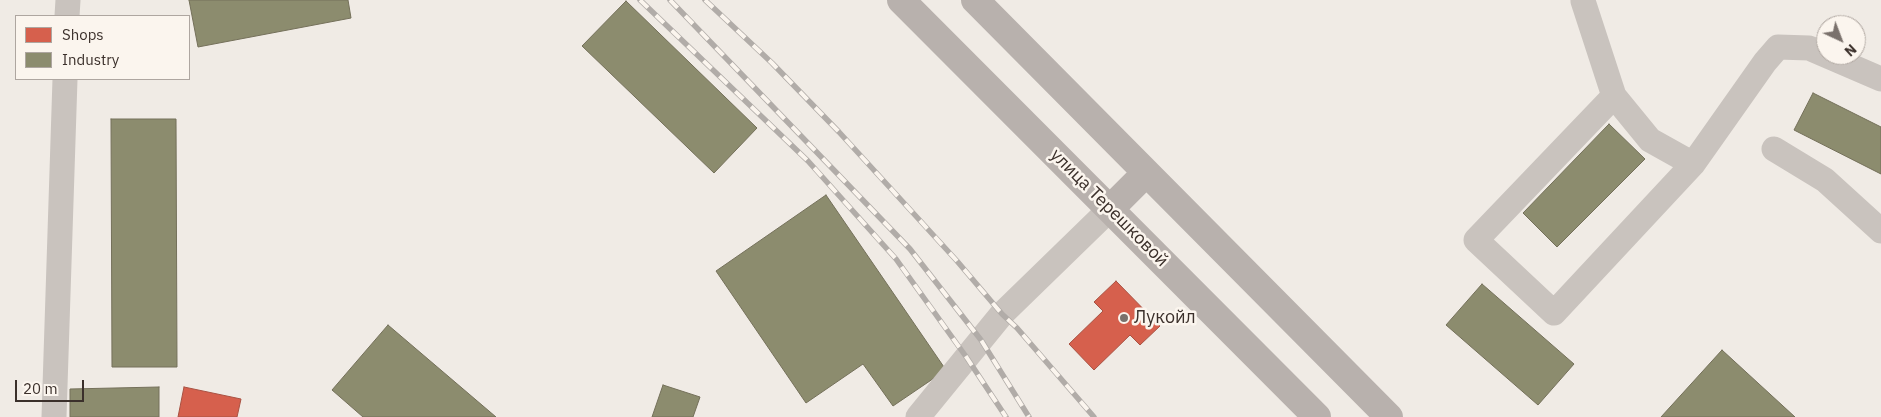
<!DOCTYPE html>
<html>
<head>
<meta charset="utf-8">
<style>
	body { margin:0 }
	#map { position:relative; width:1881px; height:417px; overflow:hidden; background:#f0ebe5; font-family:"IBM Plex Sans",sans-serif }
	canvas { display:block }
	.legend { position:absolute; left:15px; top:15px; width:175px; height:65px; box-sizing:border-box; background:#fbf5ee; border:1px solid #aea6a0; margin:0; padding:6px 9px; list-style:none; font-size:15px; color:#3b302b }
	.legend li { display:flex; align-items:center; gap:10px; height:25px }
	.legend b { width:25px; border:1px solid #aea6a0 }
	.north { position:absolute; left:1816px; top:15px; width:50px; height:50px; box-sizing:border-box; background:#fbf5ee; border:1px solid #aea6a0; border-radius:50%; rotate:137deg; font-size:14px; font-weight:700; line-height:20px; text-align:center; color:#3b302b }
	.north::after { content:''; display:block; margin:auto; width:18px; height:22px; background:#7a716c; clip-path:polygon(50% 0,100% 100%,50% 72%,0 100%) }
	.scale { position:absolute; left:15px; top:380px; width:69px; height:22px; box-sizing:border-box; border:2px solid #3b302b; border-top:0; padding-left:6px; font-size:15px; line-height:18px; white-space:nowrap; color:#3b302b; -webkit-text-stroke:4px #fbf5ee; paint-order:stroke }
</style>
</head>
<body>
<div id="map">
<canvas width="1881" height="417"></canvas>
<ul class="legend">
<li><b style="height:14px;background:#d6604d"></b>Shops</li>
<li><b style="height:14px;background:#8c8c6e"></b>Industry</li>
</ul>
<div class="north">N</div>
<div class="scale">20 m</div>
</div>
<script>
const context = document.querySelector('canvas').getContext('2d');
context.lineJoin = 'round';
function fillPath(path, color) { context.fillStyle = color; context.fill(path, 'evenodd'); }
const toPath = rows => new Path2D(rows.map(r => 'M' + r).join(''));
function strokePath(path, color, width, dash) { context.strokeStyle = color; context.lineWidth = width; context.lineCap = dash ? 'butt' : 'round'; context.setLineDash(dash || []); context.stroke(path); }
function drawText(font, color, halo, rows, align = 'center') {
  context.font = font + ' "IBM Plex Sans",sans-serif'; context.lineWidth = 5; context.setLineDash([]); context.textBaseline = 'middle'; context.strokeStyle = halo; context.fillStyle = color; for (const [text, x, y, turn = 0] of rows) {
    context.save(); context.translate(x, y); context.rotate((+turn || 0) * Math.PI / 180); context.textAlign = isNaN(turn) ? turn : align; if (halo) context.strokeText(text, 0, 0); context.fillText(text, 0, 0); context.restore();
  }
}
const shops = toPath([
	[1116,281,1160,326,1140,345,1130,335,1094,370,1069,344,1103,311,1094,302,1116,281],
	[184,387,241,399,237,417,178,417,184,387]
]);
const industry = toPath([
	[189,0,348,0,351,18,198,47,189,0],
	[626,1,757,128,714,173,582,46,626,1],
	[1813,93,1881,127,1881,174,1794,130,1813,93],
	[111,119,176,119,177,367,112,367,111,119],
	[1609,124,1645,159,1557,247,1523,213,1609,124],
	[826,195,946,370,893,406,863,364,806,403,716,271,826,195],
	[1482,284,1574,364,1538,405,1446,325,1482,284],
	[388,325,496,417,363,417,332,390,388,325],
	[1722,350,1795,417,1661,417,1722,350],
	[663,385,700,397,693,417,652,417,663,385],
	[159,387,159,417,70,417,70,389,159,387]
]);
const minor = toPath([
	[1583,1,1614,96],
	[67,16,68,0],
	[1774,149,1825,180,1881,231],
	[1693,164,1650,140,1614,96,1476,240,1554,313,1693,164,1765,62,1778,47,1809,48,1881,79],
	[54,417,65,79],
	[918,417,1002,314,1110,209]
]);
const major = toPath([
	[901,0,1317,417],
	[975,0,1389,417],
	[1110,209,1146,173]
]);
const rail = toPath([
	[640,0,808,161,896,259,967,358,1006,417],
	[670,0,910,249,981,340,1029,417],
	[705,0,772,63,839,132,957,261,1002,314,1017,328,1094,417]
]);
const markers = [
	[1124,318,5,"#7a716c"]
];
const streetNames = [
	["улица Терешковой",1109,208,45]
];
const poiNames = [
	["Лукойл",1134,318]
];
fillPath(shops, '#d6604d');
strokePath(shops, '#a85243', 1);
fillPath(industry, '#8c8c6e');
strokePath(industry, '#74705a', 1);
strokePath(minor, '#c9c3be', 25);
strokePath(major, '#b8b1ad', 28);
strokePath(rail, '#b1aca8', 5.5);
strokePath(rail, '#fbf5ee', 4, [11]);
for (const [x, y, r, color] of markers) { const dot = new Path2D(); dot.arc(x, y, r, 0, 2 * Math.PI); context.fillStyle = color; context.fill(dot); strokePath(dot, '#fbf5ee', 2); }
drawText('18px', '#3b302b', '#fbf5ee', streetNames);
drawText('18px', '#3b302b', '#fbf5ee', poiNames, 'left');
</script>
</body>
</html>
